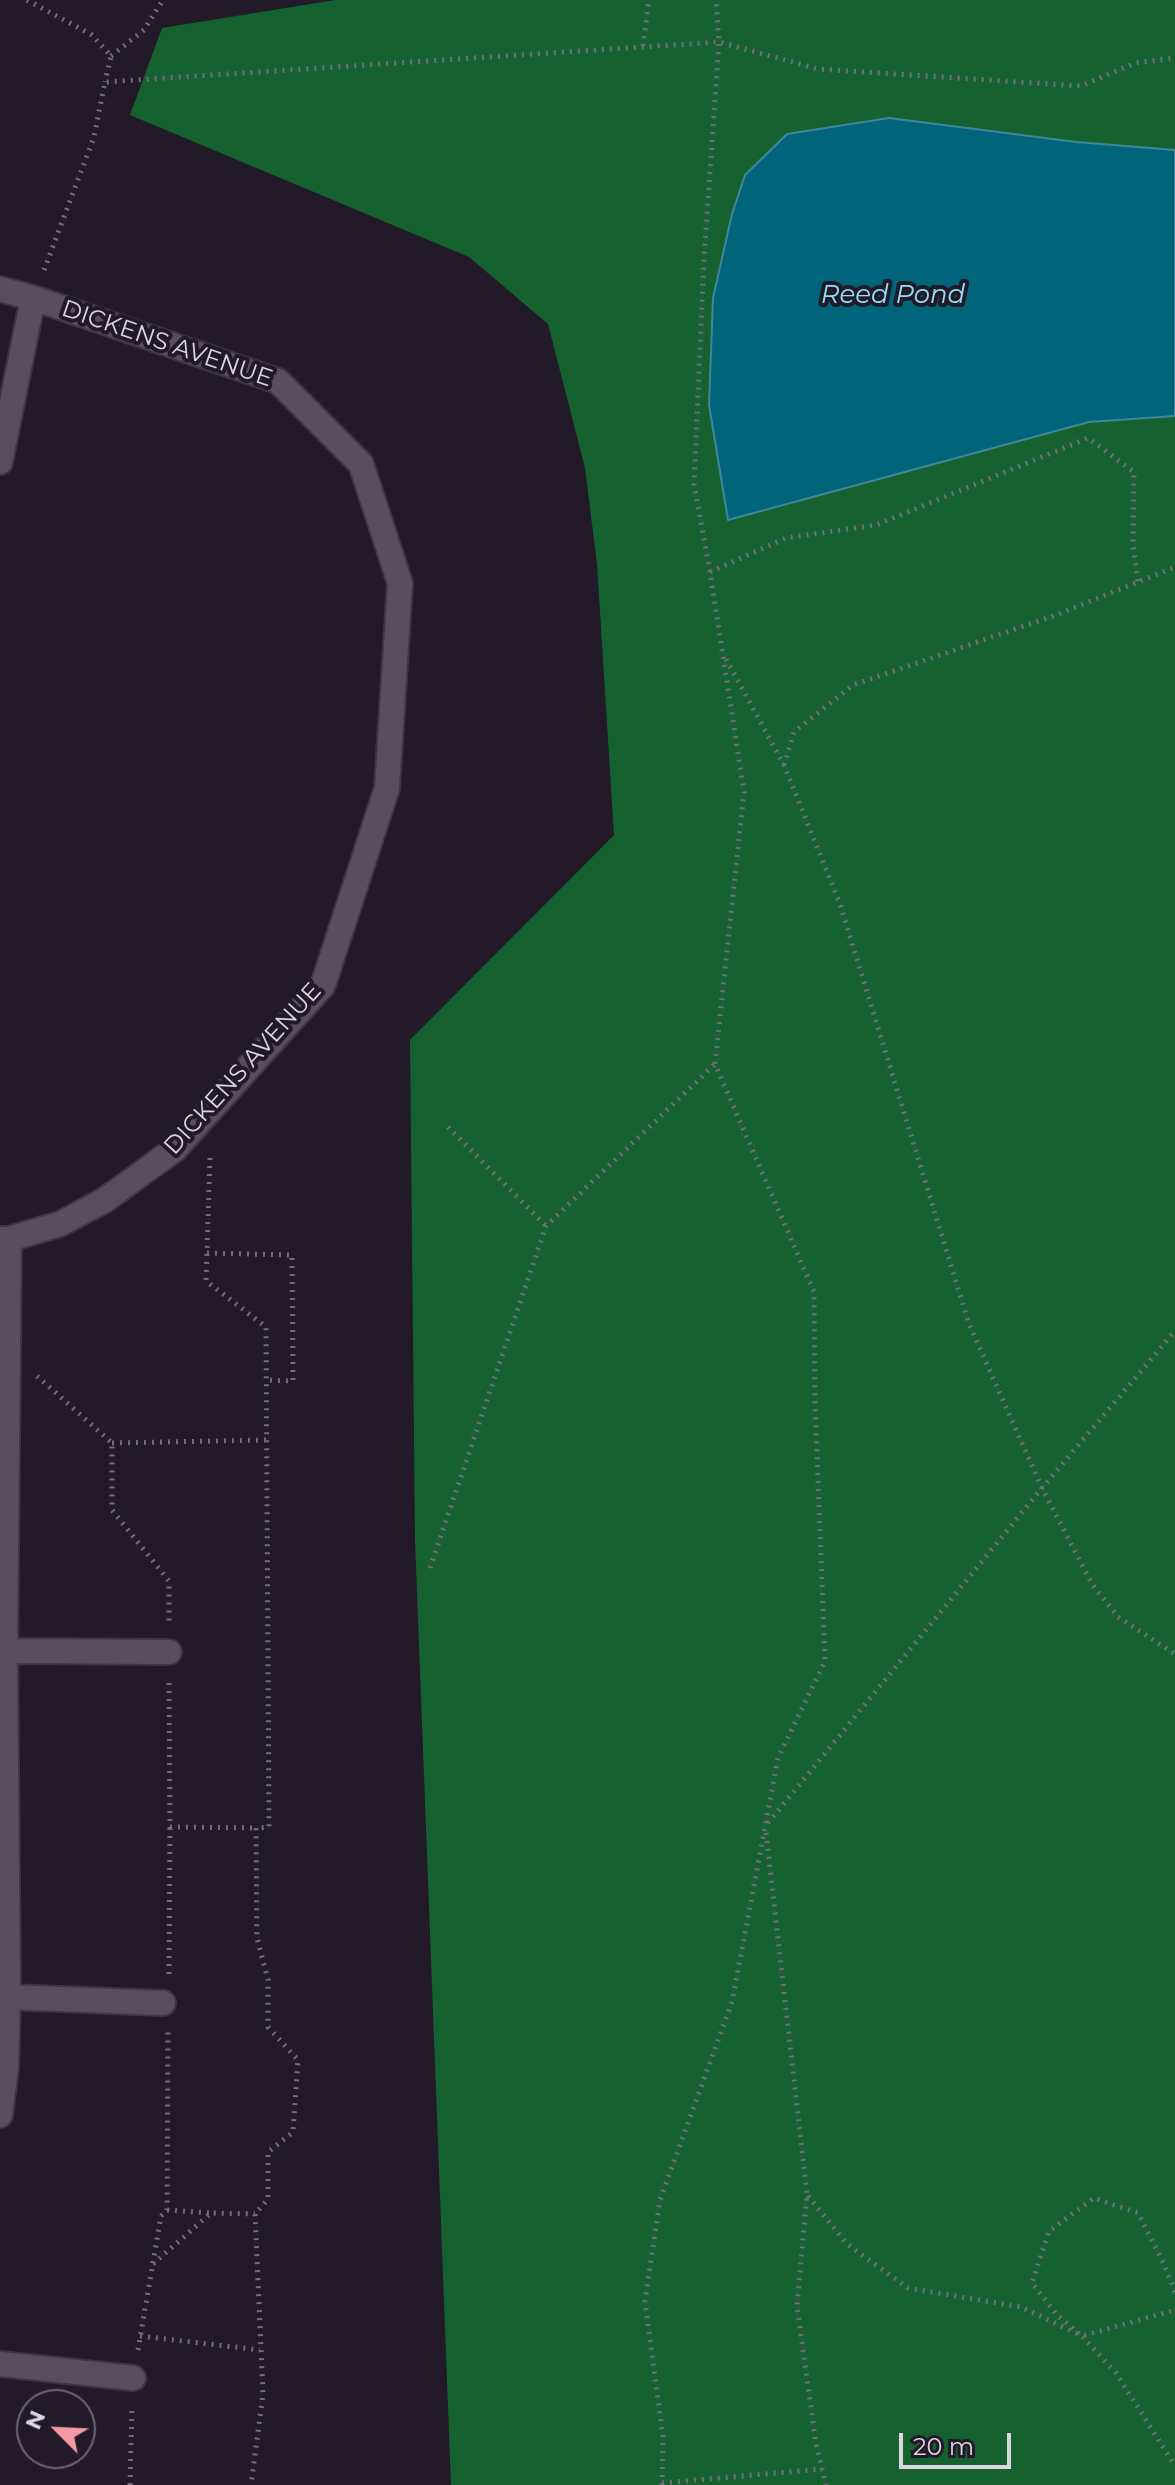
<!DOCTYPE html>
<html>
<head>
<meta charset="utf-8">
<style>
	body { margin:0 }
	#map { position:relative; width:1175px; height:2485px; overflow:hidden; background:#231a29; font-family:Montserrat,sans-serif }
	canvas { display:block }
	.north { position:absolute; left:16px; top:2389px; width:80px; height:80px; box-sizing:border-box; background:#231a29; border:2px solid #6d6572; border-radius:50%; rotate:294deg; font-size:22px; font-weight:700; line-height:32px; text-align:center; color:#dbd5df }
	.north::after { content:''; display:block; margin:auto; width:28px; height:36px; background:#f49aa6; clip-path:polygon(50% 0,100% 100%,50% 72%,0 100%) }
	.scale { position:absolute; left:899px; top:2433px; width:112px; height:36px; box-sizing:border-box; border:4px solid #dbd5df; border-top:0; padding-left:10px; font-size:24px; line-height:28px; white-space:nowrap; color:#dbd5df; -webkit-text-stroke:6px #231a29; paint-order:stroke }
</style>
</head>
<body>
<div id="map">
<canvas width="1175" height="2485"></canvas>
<div class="north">N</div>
<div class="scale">20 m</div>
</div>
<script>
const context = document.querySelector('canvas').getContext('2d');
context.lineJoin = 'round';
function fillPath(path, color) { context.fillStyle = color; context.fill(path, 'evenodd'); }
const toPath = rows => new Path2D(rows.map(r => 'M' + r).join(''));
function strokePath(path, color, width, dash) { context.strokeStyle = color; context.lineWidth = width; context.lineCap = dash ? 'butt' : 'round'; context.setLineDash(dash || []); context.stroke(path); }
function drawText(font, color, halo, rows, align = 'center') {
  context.font = font + ' Montserrat,sans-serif'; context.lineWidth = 8; context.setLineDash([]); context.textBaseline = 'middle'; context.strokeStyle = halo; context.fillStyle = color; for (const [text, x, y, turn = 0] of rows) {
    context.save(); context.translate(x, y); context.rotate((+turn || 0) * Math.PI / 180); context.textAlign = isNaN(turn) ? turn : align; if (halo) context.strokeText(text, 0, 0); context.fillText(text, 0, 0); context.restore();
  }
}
const forest = toPath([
	[335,0,1175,0,1175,150,1076,142,745,175,732,214,713,298,709,405,728,520,1089,422,1175,416,1175,2485,451,2485,415,1539,410,1040,614,835,597,564,585,468,548,324,469,257,130,115,162,28]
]);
const water = toPath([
	[889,118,1076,142,1175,150,1175,416,1089,422,728,520,709,405,713,298,732,214,745,175,787,134,889,118]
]);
const path = toPath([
	[27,0,92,35,111,56,105,82],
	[643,46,649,0],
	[111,56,144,30,163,0],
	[44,270,94,137,105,82,719,42,818,69,1081,86,1135,63,1175,58],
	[710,572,786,538,876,525,1088,438,1134,472,1133,544,1138,582],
	[726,659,784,765,840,904,969,1324,1042,1488,1092,1584,1118,1617,1175,1654],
	[784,765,794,732,853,685,1056,615,1175,567],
	[448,1127,546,1226],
	[210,1158,206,1281,266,1327,269,1827,256,1828,257,1938,268,1980,268,2027,298,2060,293,2132,268,2152,268,2199,255,2214,263,2394,251,2485],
	[207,1253,292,1255,293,1381,265,1380],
	[37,1376,112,1443,112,1510,169,1581,169,1621],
	[112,1443,266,1440],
	[430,1568,546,1226,715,1064],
	[169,1683,170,1827,256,1828],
	[768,1823,1042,1488,1175,1331],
	[766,1833,807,2194,797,2306,816,2444,826,2485],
	[169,1974,170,1827],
	[808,2196,847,2244,908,2288,1021,2307,1082,2336,1116,2373,1175,2466],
	[167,2210,210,2213],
	[153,2264,211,2213,255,2214],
	[1175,2292,1164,2264,1138,2213,1094,2198,1049,2231,1032,2283,1057,2315,1082,2336,1175,2310],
	[140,2336,260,2350],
	[138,2350,161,2216,167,2210,168,2032],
	[662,2483,822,2469],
	[130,2485,132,2408],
	[662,2485,663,2437,645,2301,660,2200,732,2002,778,1758,825,1661,815,1402,814,1292,715,1064,744,792,710,572,694,484,704,258,719,42,716,0]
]);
const minor = toPath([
	[0,289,33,298,278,381,361,464,400,583,387,788,323,985,175,1149,105,1200,60,1224,9,1239,0,1239],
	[0,462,33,298],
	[5,1651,169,1652],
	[8,1997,163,2003],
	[0,2115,6,2068,8,1997,5,1651,9,1239],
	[0,2364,133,2378]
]);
const streetNames = [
	["DICKENS AVENUE",167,344,19],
	["DICKENS AVENUE",243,1069,-48]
];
const waterNames = [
	["Reed Pond",893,295]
];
fillPath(forest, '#166130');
fillPath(water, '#00657b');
strokePath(water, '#428799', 2);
strokePath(minor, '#3e3742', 28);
strokePath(path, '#746d79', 5, [2, 6]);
strokePath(minor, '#594e5f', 24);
drawText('24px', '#dbd5df', '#231a29', streetNames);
drawText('italic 26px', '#92dff6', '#231a29', waterNames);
</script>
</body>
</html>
